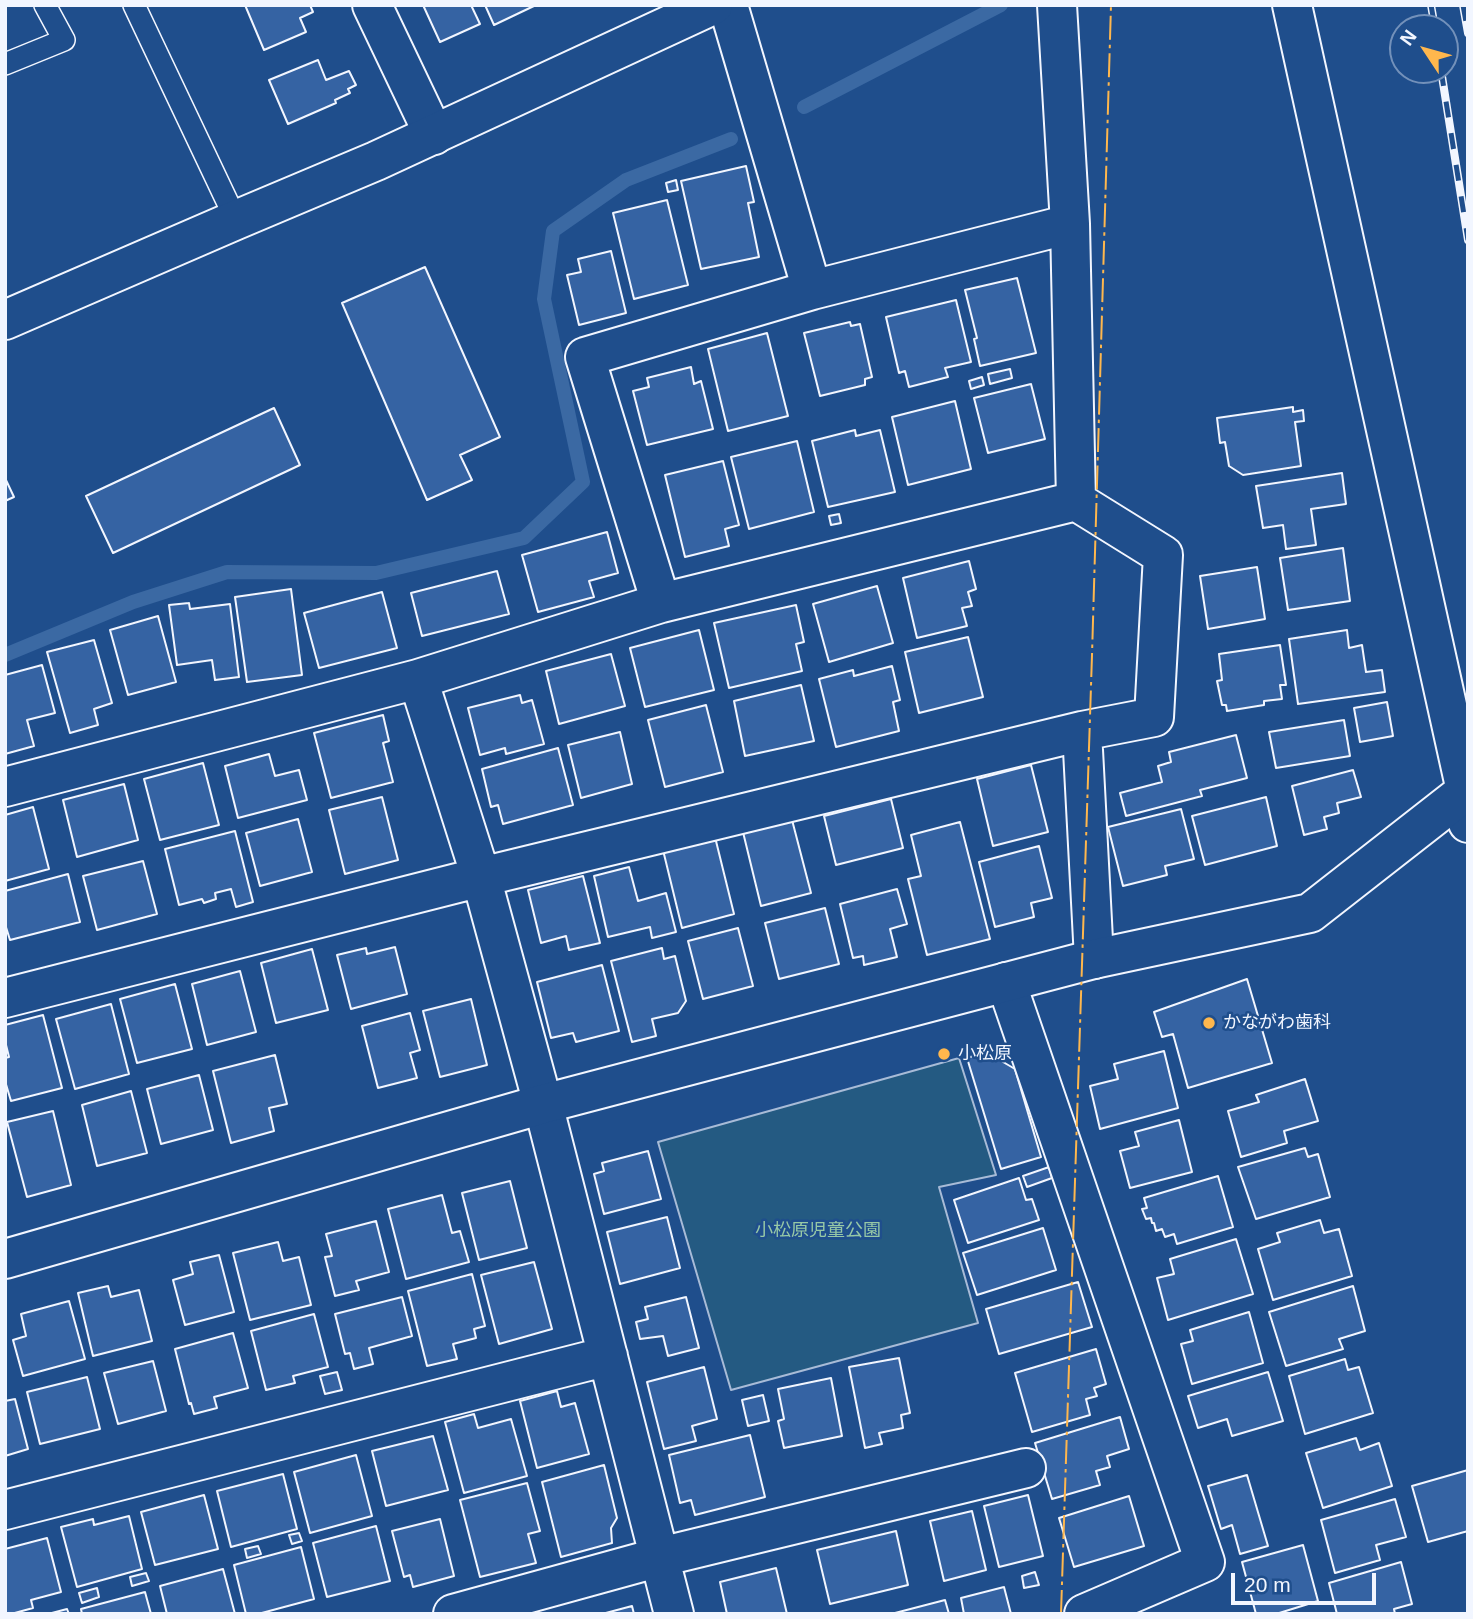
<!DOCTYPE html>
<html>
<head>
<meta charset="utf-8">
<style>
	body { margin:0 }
	#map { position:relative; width:1473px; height:1619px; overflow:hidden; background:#1f4e8c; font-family:Helvetica,sans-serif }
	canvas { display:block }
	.frame { position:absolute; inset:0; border:7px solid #f2f6ff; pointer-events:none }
	.north { position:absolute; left:1389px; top:14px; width:70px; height:70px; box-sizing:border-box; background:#1f4e8c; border:2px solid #7391ba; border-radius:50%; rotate:306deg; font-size:19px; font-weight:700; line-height:28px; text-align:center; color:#f2f6ff }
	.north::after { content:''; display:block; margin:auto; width:24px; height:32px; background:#ffb74d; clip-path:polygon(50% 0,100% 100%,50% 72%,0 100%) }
	.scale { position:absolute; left:1231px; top:1573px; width:145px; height:32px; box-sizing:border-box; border:4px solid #f2f6ff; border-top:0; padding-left:9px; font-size:21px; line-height:24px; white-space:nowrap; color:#f2f6ff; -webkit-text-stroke:5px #1f4e8c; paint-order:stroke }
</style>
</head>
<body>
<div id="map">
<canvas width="1473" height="1619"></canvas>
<div class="frame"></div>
<div class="north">N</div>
<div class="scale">20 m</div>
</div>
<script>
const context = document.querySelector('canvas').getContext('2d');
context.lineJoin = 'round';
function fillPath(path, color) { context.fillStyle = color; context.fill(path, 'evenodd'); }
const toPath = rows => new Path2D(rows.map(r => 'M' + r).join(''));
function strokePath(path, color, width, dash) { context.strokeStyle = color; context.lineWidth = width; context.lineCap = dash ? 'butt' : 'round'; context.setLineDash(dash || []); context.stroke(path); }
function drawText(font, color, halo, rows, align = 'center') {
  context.font = font + ' Helvetica,"Noto Sans JP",sans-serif'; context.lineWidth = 5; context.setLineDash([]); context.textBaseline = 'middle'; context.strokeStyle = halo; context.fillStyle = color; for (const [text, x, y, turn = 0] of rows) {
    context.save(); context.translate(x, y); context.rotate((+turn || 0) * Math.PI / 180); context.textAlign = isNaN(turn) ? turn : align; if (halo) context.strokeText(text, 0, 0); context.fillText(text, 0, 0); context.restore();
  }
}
const green = toPath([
	[959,1058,996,1175,939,1187,978,1323,731,1390,658,1142,959,1058]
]);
const stream = toPath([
	[804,107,1001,5],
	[5,655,133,602,227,572,376,573,524,538,583,482,544,299,553,231,626,180,731,139]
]);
const building = toPath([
	[245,5,310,5,313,12,300,18,306,32,264,50,245,5],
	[423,5,471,5,480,24,440,42,423,5],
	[485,5,536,5,494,25,485,5],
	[318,60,326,80,349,71,356,85,348,89,350,93,335,100,336,103,288,124,269,80,318,60],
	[746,166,754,202,748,203,759,257,701,269,681,181,746,166],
	[676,180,678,190,668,192,666,183,676,180],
	[667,200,688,285,634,299,613,213,667,200],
	[611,251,626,313,579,325,567,275,581,272,578,259,611,251],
	[425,267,500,437,460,455,472,480,427,500,342,303,425,267],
	[1017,278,1036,353,980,366,974,339,977,338,965,290,1017,278],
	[956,300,971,362,945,368,948,377,909,387,905,371,899,373,886,317,956,300],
	[850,322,851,326,860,324,872,377,865,379,865,385,820,396,804,333,850,322],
	[767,333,788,416,728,431,708,349,767,333],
	[691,367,694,384,701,381,713,429,647,445,633,391,649,387,647,378,691,367],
	[1010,369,1012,378,990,384,988,374,1010,369],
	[982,377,984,385,971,389,969,381,982,377],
	[1031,384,1045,439,988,453,974,398,1031,384],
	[955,401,971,469,908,485,892,417,955,401],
	[1293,407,1293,412,1303,410,1304,421,1295,422,1301,466,1243,475,1229,466,1225,442,1220,443,1217,418,1293,407],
	[274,408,300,465,113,553,86,496,274,408],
	[855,430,856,436,880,430,895,492,828,507,812,441,855,430],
	[797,441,814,512,749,529,731,457,797,441],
	[723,461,739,525,725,529,729,546,685,557,665,475,723,461],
	[1342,473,1346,504,1311,509,1316,545,1286,549,1283,525,1263,528,1256,486,1342,473],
	[5,478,14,497,5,501,5,478],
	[839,514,841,523,831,525,829,516,839,514],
	[607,532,618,573,589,581,594,597,538,612,522,555,607,532],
	[1343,548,1350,601,1288,610,1280,558,1343,548],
	[969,561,976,589,968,592,972,606,962,608,967,626,917,638,903,578,969,561],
	[1257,567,1265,619,1208,629,1200,576,1257,567],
	[497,571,509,614,422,636,411,593,497,571],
	[877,586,893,643,829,662,813,604,877,586],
	[291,589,302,675,247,682,235,597,291,589],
	[382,592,397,648,319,668,304,613,382,592],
	[189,603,190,609,230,604,239,677,215,680,212,660,177,665,169,605,189,603],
	[796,605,804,642,796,644,802,671,729,688,714,623,796,605],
	[158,616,176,682,128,695,110,630,158,616],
	[699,630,714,690,645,707,630,648,699,630],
	[1347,630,1349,648,1362,645,1366,672,1382,670,1385,692,1298,704,1289,639,1347,630],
	[968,637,983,697,919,713,905,652,968,637],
	[94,640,112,703,94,709,98,725,70,733,47,652,94,640],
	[1280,645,1286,685,1280,685,1282,699,1264,701,1264,705,1227,711,1226,705,1222,705,1217,681,1222,680,1219,654,1280,645],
	[611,654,625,706,559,724,546,671,611,654],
	[42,665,55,713,27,720,34,746,5,754,5,675,42,665],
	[892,666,900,700,893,702,899,731,836,747,819,679,853,670,854,676,892,666],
	[801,685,814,741,745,756,734,701,801,685],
	[520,695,522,703,532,700,544,744,506,754,505,748,480,755,468,708,520,695],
	[1387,702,1393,736,1360,742,1354,708,1387,702],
	[706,705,723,772,665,787,648,720,706,705],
	[383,715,389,741,383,743,393,782,331,798,314,733,383,715],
	[1344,720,1350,756,1276,768,1269,732,1344,720],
	[620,732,632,784,581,798,568,745,620,732],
	[1236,735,1247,778,1200,790,1202,796,1126,816,1120,793,1162,782,1158,766,1171,762,1169,752,1236,735],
	[558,748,573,805,503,824,498,805,491,807,482,769,558,748],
	[269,754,275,776,299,770,307,800,238,818,225,766,269,754],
	[203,763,219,825,160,840,144,779,203,763],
	[1031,765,1048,832,993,846,977,779,1031,765],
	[1353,770,1361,797,1337,803,1339,813,1324,817,1327,829,1304,835,1292,786,1353,770],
	[124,784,138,840,77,857,63,800,124,784],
	[382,797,398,860,345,874,329,810,382,797],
	[1266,797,1277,846,1205,865,1192,816,1266,797],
	[891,799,903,848,836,865,824,816,891,799],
	[33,807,49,869,5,881,5,815,33,807],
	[1181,809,1194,859,1165,866,1167,875,1123,886,1108,827,1181,809],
	[791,816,811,893,761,906,742,828,791,816],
	[298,819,312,872,260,886,246,833,298,819],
	[960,822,990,939,927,955,908,879,921,876,911,835,960,822],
	[235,831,253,902,236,907,231,889,215,893,216,899,204,903,202,899,179,905,165,849,235,831],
	[715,837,734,914,682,928,663,850,715,837],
	[1039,846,1052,898,1031,903,1034,917,995,927,979,862,1039,846],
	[143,861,157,914,97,930,83,876,143,861],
	[629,867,638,901,666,893,676,932,652,938,650,927,608,937,594,876,629,867],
	[68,874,80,922,10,940,5,924,5,891,68,874],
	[583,876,600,943,569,950,566,936,541,943,528,890,583,876],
	[897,889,907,924,890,929,897,957,864,965,863,956,853,958,840,904,897,889],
	[825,908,839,964,779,979,765,923,825,908],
	[738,928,753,986,703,999,688,941,738,928],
	[395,947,407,994,351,1009,337,955,366,948,367,954,395,947],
	[662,948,664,959,675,956,686,1001,678,1013,652,1019,656,1036,632,1042,611,961,662,948],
	[312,949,328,1010,276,1023,261,963,312,949],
	[602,965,619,1031,576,1042,573,1033,551,1038,537,982,602,965],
	[240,971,256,1032,207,1045,192,984,240,971],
	[1247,979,1272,1063,1188,1088,1173,1034,1162,1037,1154,1012,1247,979],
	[175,984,192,1049,137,1063,120,999,175,984],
	[471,999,487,1065,440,1077,423,1011,471,999],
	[111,1004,129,1074,75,1089,56,1019,111,1004],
	[410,1013,420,1050,410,1053,417,1078,378,1088,362,1026,410,1013],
	[43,1015,62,1088,11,1101,5,1081,5,1058,9,1057,5,1041,5,1025,43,1015],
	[1164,1051,1178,1108,1100,1129,1090,1086,1118,1079,1114,1064,1164,1051],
	[986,1052,1015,1069,1041,1157,1001,1169,967,1058,986,1052],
	[275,1055,287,1104,269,1108,274,1131,231,1143,213,1071,275,1055],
	[199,1075,213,1130,161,1144,147,1089,199,1075],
	[1305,1079,1318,1121,1284,1131,1287,1143,1241,1157,1228,1111,1259,1102,1256,1095,1305,1079],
	[131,1091,147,1153,97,1166,82,1105,131,1091],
	[53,1111,71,1185,27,1197,7,1122,53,1111],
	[1179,1120,1192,1172,1130,1188,1120,1151,1139,1146,1135,1132,1179,1120],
	[1305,1148,1308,1157,1318,1154,1330,1197,1256,1219,1238,1167,1305,1148],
	[648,1151,661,1199,604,1214,594,1174,604,1171,602,1163,648,1151],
	[1049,1167,1052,1178,1027,1187,1023,1176,1049,1167],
	[1218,1176,1233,1227,1177,1244,1174,1234,1165,1237,1162,1229,1156,1231,1154,1223,1152,1223,1151,1218,1146,1219,1142,1209,1147,1208,1144,1198,1218,1176],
	[1019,1178,1026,1200,1032,1199,1039,1220,968,1243,954,1200,1019,1178],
	[510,1181,527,1248,479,1260,462,1193,510,1181],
	[442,1195,452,1233,460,1231,469,1262,406,1279,388,1209,442,1195],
	[667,1217,680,1268,620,1284,607,1232,667,1217],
	[1320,1220,1324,1233,1339,1229,1352,1276,1273,1300,1258,1249,1280,1242,1277,1233,1320,1220],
	[376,1221,389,1272,356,1281,359,1290,335,1296,325,1257,332,1256,326,1234,376,1221],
	[1043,1228,1056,1270,977,1295,963,1253,1043,1228],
	[1236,1239,1253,1294,1168,1320,1157,1278,1174,1274,1170,1259,1236,1239],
	[278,1242,283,1261,299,1257,311,1305,250,1320,233,1253,278,1242],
	[219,1255,234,1312,185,1325,173,1280,193,1274,190,1262,219,1255],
	[534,1262,552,1329,499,1344,481,1275,534,1262],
	[472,1274,485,1326,474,1329,476,1338,453,1344,457,1359,427,1366,408,1291,472,1274],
	[1078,1282,1092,1327,999,1354,986,1309,1078,1282],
	[108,1286,111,1297,139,1290,152,1341,93,1356,78,1293,108,1286],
	[1353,1286,1365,1331,1339,1339,1343,1349,1286,1366,1269,1312,1353,1286],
	[402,1297,412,1336,369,1348,373,1364,354,1369,350,1353,345,1354,335,1314,402,1297],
	[686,1297,699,1348,668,1356,663,1336,640,1339,636,1322,648,1319,645,1307,686,1297],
	[69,1301,85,1359,23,1376,13,1340,26,1336,21,1314,69,1301],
	[1249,1312,1263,1363,1192,1384,1181,1344,1193,1341,1190,1330,1249,1312],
	[314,1314,328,1367,293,1376,295,1383,266,1390,251,1331,314,1314],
	[233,1333,248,1388,214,1397,217,1408,194,1414,191,1403,189,1404,175,1349,233,1333],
	[1096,1349,1106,1384,1094,1388,1097,1396,1086,1399,1090,1415,1032,1432,1015,1373,1096,1349],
	[899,1358,910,1413,901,1415,903,1428,879,1433,882,1444,865,1448,849,1367,899,1358],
	[1345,1359,1348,1370,1359,1367,1373,1413,1305,1434,1289,1376,1345,1359],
	[153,1361,166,1411,118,1424,104,1373,153,1361],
	[704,1367,717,1419,692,1426,696,1441,664,1449,647,1382,704,1367],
	[337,1372,342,1390,325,1394,320,1376,337,1372],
	[1268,1372,1283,1421,1232,1436,1227,1419,1198,1428,1188,1396,1268,1372],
	[87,1377,100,1429,40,1444,27,1392,87,1377],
	[831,1378,842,1436,784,1448,778,1421,784,1419,778,1389,831,1378],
	[557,1391,561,1407,575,1403,589,1454,537,1468,520,1401,557,1391],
	[763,1395,769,1421,748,1426,742,1400,763,1395],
	[15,1399,28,1449,5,1456,5,1401,15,1399],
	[474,1414,478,1428,511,1419,527,1476,464,1493,445,1422,474,1414],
	[1120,1417,1129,1449,1107,1456,1110,1467,1096,1471,1100,1485,1052,1499,1035,1443,1120,1417],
	[750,1435,765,1497,695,1515,691,1500,680,1503,669,1455,750,1435],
	[433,1436,448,1490,386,1506,372,1451,433,1436],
	[1356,1438,1360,1450,1379,1443,1392,1486,1323,1508,1306,1453,1356,1438],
	[356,1455,372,1516,310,1533,294,1472,356,1455],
	[604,1465,617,1518,611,1528,612,1543,561,1557,542,1482,604,1465],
	[1468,1470,1468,1531,1428,1542,1412,1486,1468,1470],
	[283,1474,297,1529,231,1547,217,1491,283,1474],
	[1247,1475,1268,1546,1240,1554,1232,1525,1221,1529,1208,1486,1247,1475],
	[527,1483,540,1531,528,1534,536,1563,480,1577,460,1500,527,1483],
	[204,1495,218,1549,155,1565,141,1512,204,1495],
	[1028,1495,1043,1556,999,1567,984,1506,1028,1495],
	[1129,1496,1144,1546,1074,1567,1059,1518,1129,1496],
	[1395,1499,1406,1537,1376,1545,1380,1560,1335,1573,1321,1520,1395,1499],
	[972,1511,986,1570,944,1581,930,1521,972,1511],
	[129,1516,142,1569,77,1587,61,1527,93,1519,94,1525,129,1516],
	[440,1519,454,1576,413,1587,410,1575,404,1577,392,1531,440,1519],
	[376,1526,390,1581,327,1597,313,1543,376,1526],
	[896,1531,908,1585,830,1604,817,1550,896,1531],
	[299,1533,302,1541,292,1544,289,1535,299,1533],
	[47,1538,61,1592,31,1600,33,1608,11,1614,5,1614,5,1549,47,1538],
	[1303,1545,1318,1601,1276,1614,1256,1614,1242,1562,1303,1545],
	[258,1546,261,1554,247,1558,245,1549,258,1546],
	[301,1547,314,1599,258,1614,246,1614,234,1565,301,1547],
	[1401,1562,1412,1604,1394,1609,1395,1614,1337,1614,1329,1583,1401,1562],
	[776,1568,787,1614,727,1614,720,1582,776,1568],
	[223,1569,235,1614,167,1614,160,1586,223,1569],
	[1035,1572,1039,1585,1024,1588,1022,1576,1035,1572],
	[146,1573,149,1581,132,1586,130,1577,146,1573],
	[1004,1587,1011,1614,964,1614,961,1598,1004,1587],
	[97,1588,99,1597,82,1603,79,1593,97,1588],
	[145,1592,151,1614,82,1614,81,1609,145,1592],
	[945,1600,949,1614,889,1614,895,1613,945,1600],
	[632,1606,634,1614,602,1614,632,1606],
	[67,1609,69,1614,48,1614,67,1609]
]);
const service = toPath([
	[134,5,236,220],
	[5,64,64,40,45,5]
]);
const minor = toPath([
	[372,5,434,135],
	[728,5,812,290],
	[1057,5,1070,224,1076,501],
	[661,603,585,357,812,290,1070,224],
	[418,679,481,877,543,1104,674,1614],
	[1082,731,1094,959],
	[5,787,418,679,661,603,1076,501,1163,555,1154,717,1082,731,481,877,5,998],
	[1468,791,1466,791,1468,823],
	[1006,982,1205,1562,1084,1614],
	[5,1510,608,1356],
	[453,1614,660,1557,1026,1468]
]);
const tertiary = toPath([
	[5,320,236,220,376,161,713,5],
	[5,1259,543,1104,1094,959,1310,913,1466,791,1292,5]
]);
const rail = toPath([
	[1431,5,1435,28],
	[1463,5,1468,33],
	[1441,70,1468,240]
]);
const power = toPath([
	[1061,1614,1092,655,1111,5]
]);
const markers = [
	[1209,1023,7,"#ffb74d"],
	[944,1054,7,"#ffb74d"]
];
const poiNames = [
	["かながわ歯科",1223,1023],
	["小松原",958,1054]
];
const parkNames = [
	["小松原児童公園",818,1231]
];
fillPath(green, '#245a82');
strokePath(green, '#a8bbd7', 2);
strokePath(stream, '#3b69a3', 14);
fillPath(building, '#3563a3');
strokePath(building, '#f2f6ff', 2);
strokePath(service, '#f2f6ff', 24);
strokePath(minor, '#f2f6ff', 42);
strokePath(tertiary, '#f2f6ff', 42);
strokePath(service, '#1f4e8c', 21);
strokePath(minor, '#1f4e8c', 38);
strokePath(tertiary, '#1f4e8c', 38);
strokePath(rail, '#f2f6ff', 8);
strokePath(rail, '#1f4e8c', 5, [16]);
strokePath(power, '#ffb74d', 2, [24, 5, 3.5, 5]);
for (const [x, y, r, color] of markers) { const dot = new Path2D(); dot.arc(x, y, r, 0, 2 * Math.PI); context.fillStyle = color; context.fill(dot); strokePath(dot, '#1f4e8c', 2.5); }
drawText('18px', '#f2f6ff', '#1f4e8c', poiNames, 'left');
drawText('18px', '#97c8a6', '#1f4e8c', parkNames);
</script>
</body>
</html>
